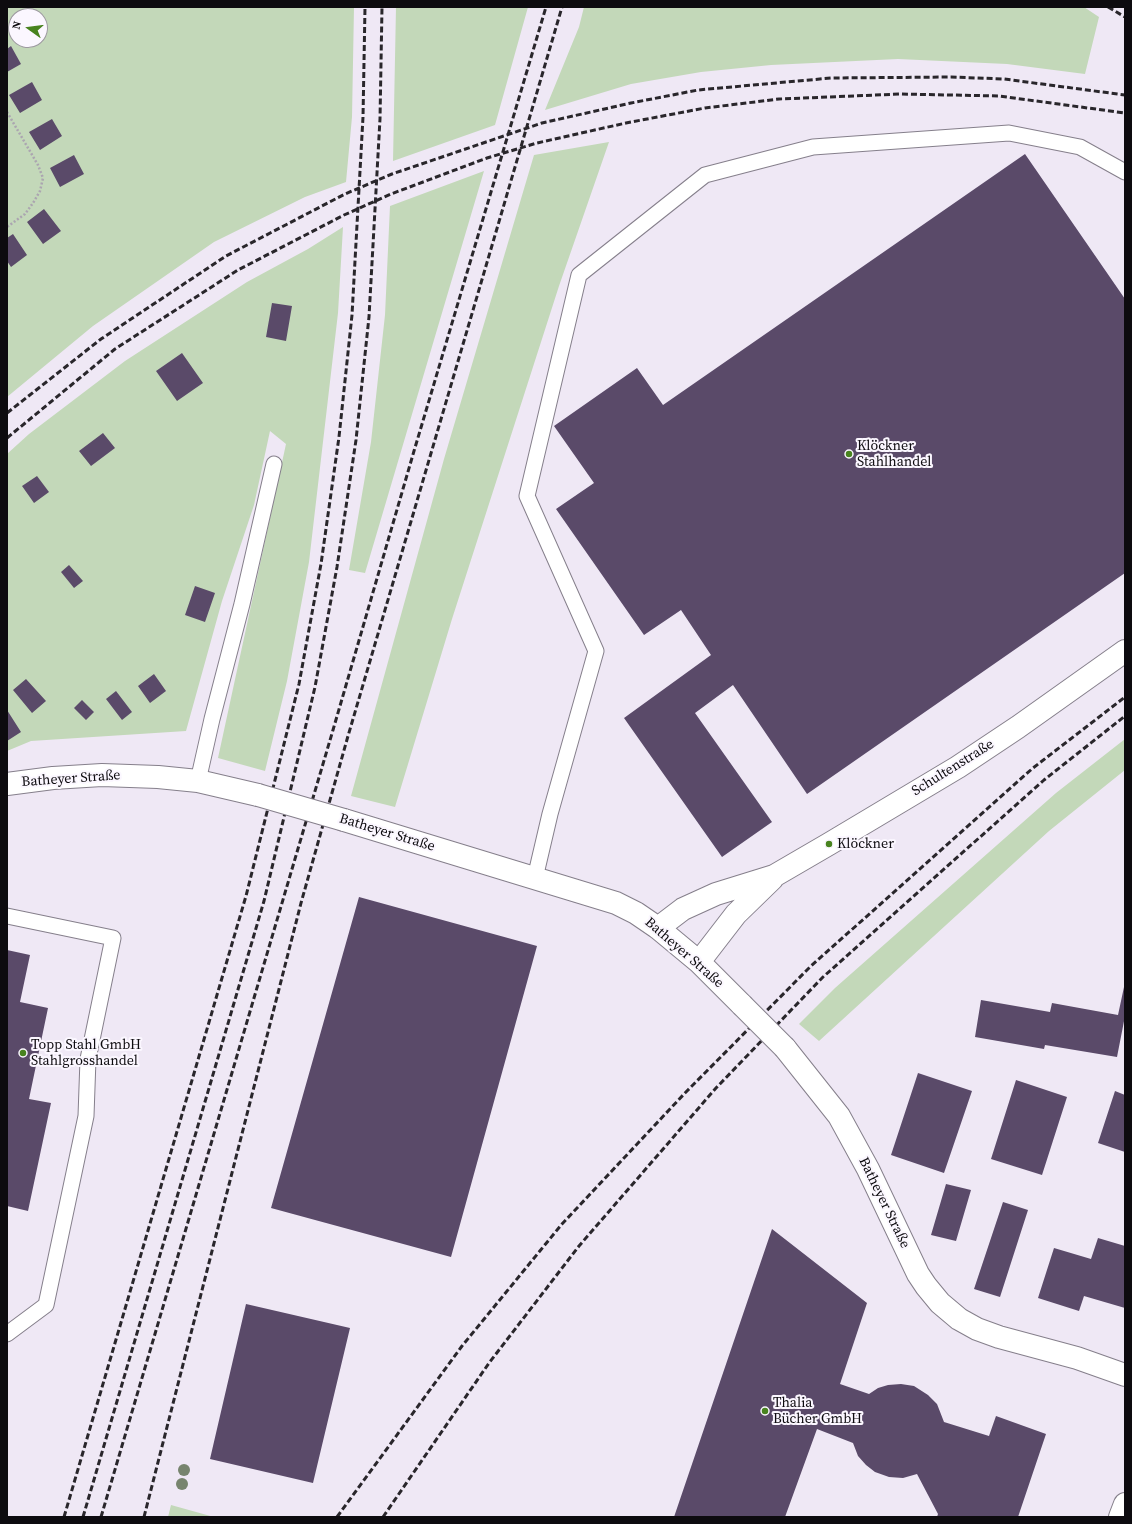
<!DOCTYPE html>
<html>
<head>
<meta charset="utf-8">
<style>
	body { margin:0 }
	#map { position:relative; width:1132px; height:1524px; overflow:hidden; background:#efe8f5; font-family:"Source Serif 4",serif }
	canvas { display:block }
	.frame { position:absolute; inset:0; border:8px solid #0d0b0f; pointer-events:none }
	.north { position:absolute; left:8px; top:8px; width:40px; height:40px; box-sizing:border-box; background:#fbf7ff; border:1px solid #9c999f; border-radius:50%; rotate:284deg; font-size:11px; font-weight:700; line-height:16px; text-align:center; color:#0d0b0f }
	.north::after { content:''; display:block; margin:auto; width:14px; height:18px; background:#48831f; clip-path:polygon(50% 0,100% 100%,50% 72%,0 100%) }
</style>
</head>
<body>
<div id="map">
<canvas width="1132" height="1524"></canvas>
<div class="frame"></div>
<div class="north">N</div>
</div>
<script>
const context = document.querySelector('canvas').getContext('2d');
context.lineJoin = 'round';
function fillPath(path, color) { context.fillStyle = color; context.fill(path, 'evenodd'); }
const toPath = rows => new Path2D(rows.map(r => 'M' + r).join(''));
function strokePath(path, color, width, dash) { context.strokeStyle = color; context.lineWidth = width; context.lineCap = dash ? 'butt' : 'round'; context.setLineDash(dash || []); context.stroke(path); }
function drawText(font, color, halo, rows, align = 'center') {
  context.font = font + ' "Source Serif 4",serif'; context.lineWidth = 4; context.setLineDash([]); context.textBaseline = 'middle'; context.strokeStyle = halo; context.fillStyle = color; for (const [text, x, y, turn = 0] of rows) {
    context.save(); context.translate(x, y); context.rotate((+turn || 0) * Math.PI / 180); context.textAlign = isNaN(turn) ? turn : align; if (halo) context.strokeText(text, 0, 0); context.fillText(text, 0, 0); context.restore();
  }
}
const green = toPath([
	[7,7,354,7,352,117,346,182,305,197,214,242,93,326,7,397],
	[16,16,40,16,40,40,16,40],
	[396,7,528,7,495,125,393,161],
	[584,7,1084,7,1099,17,1085,74,1007,64,898,59,771,65,701,72,631,84,545,110,579,27],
	[609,142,559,286,452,619,395,807,351,796,444,459,534,155],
	[484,171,365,573,349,570,371,442,385,315,390,206],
	[343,227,338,313,309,562,287,681,265,771,218,758,286,444,270,431,254,505,222,601,186,731,31,741,7,751,7,454,29,434,125,361,247,282,308,249],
	[1125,739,1125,770,1049,831,819,1041,799,1024,835,988,1056,793],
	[171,1505,214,1517,168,1517]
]);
const building = toPath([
	[11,46,21,64,7,72,7,49],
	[32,82,42,100,20,113,9,95],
	[52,119,62,136,40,150,29,132],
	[1025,154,1125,299,1125,573,807,794,733,685,695,713,772,822,722,857,624,718,711,655,681,610,644,635,556,509,594,483,554,426,637,368,663,405],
	[74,155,84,174,60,187,50,168],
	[44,209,61,231,43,244,27,222],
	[13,234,27,255,11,267,7,261,7,238],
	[272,303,292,306,286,341,266,337],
	[182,353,203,383,177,401,156,371],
	[103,433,115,448,91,466,79,451],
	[37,476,49,492,34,503,22,486],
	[69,565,83,581,74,588,61,572],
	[195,586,215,593,205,622,185,615],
	[154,674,166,691,150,703,138,686],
	[26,679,46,701,32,713,13,690],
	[116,691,132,712,122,720,106,699],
	[82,700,94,712,86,720,74,708],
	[7,710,21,732,7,741],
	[359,897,537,946,451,1257,271,1208],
	[7,950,30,955,20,1002,48,1008,29,1099,51,1103,28,1211,7,1206],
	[1124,987,1125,1016,1117,1057,1045,1045,1044,1049,975,1037,981,1000,1050,1012,1052,1003,1118,1015],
	[918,1073,972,1091,944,1173,891,1155],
	[1016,1080,1067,1097,1042,1175,991,1159],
	[1115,1091,1125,1095,1125,1152,1098,1143],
	[946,1184,971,1190,956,1241,931,1235],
	[1003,1202,1028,1210,1000,1297,974,1289],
	[772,1229,867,1303,840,1384,869,1394,878,1388,888,1385,901,1384,914,1386,928,1395,937,1404,944,1422,989,1436,996,1416,1046,1434,1018,1517,937,1517,938,1514,917,1474,903,1478,889,1477,875,1472,866,1465,858,1456,853,1443,817,1429,785,1517,674,1517],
	[1098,1238,1125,1246,1125,1308,1084,1296,1079,1311,1038,1298,1054,1248,1091,1259],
	[246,1304,350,1328,313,1483,210,1459]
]);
const path = toPath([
	[7,112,38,165,43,178,40,191,33,203,25,214,7,227]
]);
const service = toPath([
	[198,781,212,719,242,604,274,464],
	[535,878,550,814,596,651,527,496,579,275,705,175,813,147,1009,133,1080,147,1125,172],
	[7,916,113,938,88,1059,86,1116,46,1305,7,1334]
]);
const minor = toPath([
	[7,784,53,778,102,775,158,777,198,781,258,795],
	[344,820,616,903,636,913,658,928,699,962,742,1005],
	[658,928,683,909,716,894,774,876,829,844,958,767,1018,727,1125,651],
	[699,962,736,914,772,879],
	[785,1048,839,1116,868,1169,918,1274,926,1286,940,1303,959,1319,977,1329,999,1337,1077,1358,1125,1375],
	[1120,1517,1125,1504]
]);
const rail = toPath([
	[1108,7,1125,17],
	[7,413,101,339,226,256,345,194,392,174,542,123,631,103,698,90,831,78,951,77,1004,79,1125,95],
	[7,438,115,349,238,270,344,215,391,194,487,158,537,143,626,123,705,108,779,99,901,94,999,96,1125,113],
	[64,1517,246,896,299,684,321,564,339,437,352,315,363,117,365,7],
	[83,1517,264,901,315,687,337,567,356,440,369,317,380,119,382,7],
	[101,1517,333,730,414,451,546,7],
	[144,1517,301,903,348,736,562,7],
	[337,1517,462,1346,562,1224,685,1093,811,966,1033,768,1125,697],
	[383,1517,489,1363,579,1246,716,1088,823,977,1044,780,1125,716]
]);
const minorBridge = toPath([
	[258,795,344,820],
	[742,1005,785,1048]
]);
const trees = [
	[184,1470],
	[182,1484]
];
const markers = [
	[849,454,4,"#48831f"],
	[829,844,4,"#48831f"],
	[23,1053,4,"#48831f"],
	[765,1411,4,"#48831f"]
];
const poiNames = [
	["Klöckner",857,446],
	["Stahlhandel",857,462],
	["Klöckner",837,844],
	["Topp Stahl GmbH",31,1045],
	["Stahlgrosshandel",31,1061],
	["Thalia",773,1403],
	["Bücher GmbH",773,1419]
];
const streetNames = [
	["Schultenstraße",953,768,-32],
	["Batheyer Straße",71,779,-4],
	["Batheyer Straße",387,833,17],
	["Batheyer Straße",684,953,41],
	["Batheyer Straße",884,1203,64]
];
fillPath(green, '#c3d8b9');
fillPath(building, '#5a4a69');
strokePath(service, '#857f8b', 17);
strokePath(minor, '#857f8b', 24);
strokePath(path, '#aba5b0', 2.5, [2, 2]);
strokePath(service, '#fff', 15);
strokePath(minor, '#fff', 22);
strokePath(rail, '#29262b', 3, [6, 3]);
strokePath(minorBridge, '#857f8b', 24, []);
strokePath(minorBridge, '#fff', 22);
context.fillStyle = '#77846e';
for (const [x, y] of trees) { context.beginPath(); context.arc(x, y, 6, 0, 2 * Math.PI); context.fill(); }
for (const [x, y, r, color] of markers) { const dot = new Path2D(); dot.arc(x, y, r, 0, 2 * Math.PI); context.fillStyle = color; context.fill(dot); strokePath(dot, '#fbf7ff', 1.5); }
drawText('14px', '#0d0b0f', '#fbf7ff', poiNames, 'left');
drawText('14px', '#0d0b0f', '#fbf7ff', streetNames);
</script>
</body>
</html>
